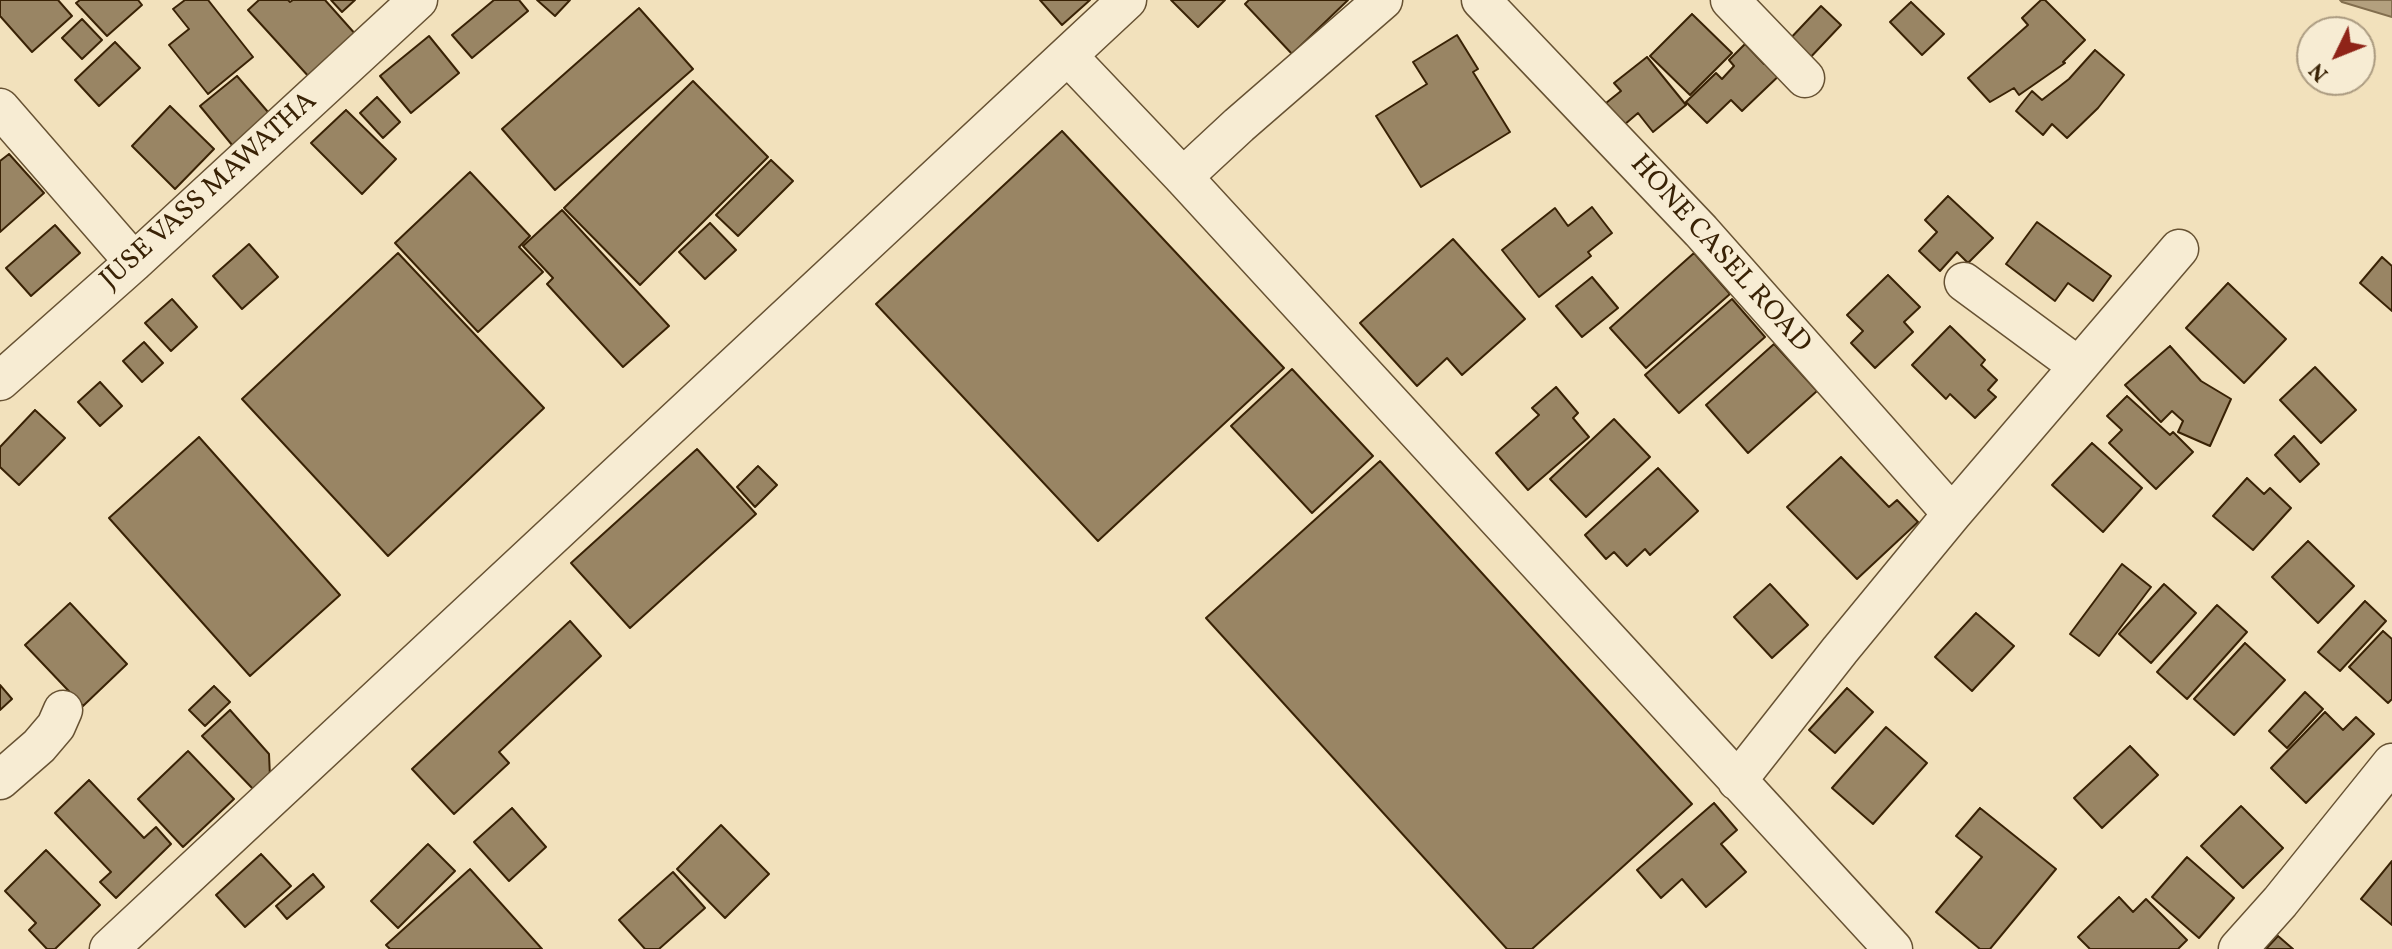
<!DOCTYPE html>
<html>
<head>
<meta charset="utf-8">
<style>
	body { margin:0 }
	#map { position:relative; width:2392px; height:949px; overflow:hidden; background:#f2e1bc; font-family:Vollkorn,serif }
	canvas { display:block }
	.north { position:absolute; left:2296px; top:16px; width:80px; height:80px; box-sizing:border-box; background:#f7ecd3; border:2px solid #ab9b81; border-radius:50%; rotate:227deg; font-size:22px; font-weight:700; line-height:32px; text-align:center; color:#392205 }
	.north::after { content:''; display:block; margin:auto; width:28px; height:36px; background:#8f2418; clip-path:polygon(50% 0,100% 100%,50% 72%,0 100%) }
</style>
</head>
<body>
<div id="map">
<canvas width="2392" height="949"></canvas>
<div class="north">N</div>
</div>
<script>
const context = document.querySelector('canvas').getContext('2d');
context.lineJoin = 'round';
function fillPath(path, color) { context.fillStyle = color; context.fill(path, 'evenodd'); }
const toPath = rows => new Path2D(rows.map(r => 'M' + r).join(''));
function strokePath(path, color, width, dash) { context.strokeStyle = color; context.lineWidth = width; context.lineCap = dash ? 'butt' : 'round'; context.setLineDash(dash || []); context.stroke(path); }
function drawText(font, color, halo, rows, align = 'center') {
  context.font = font + ' Vollkorn,serif'; context.lineWidth = 7; context.setLineDash([]); context.textBaseline = 'middle'; context.strokeStyle = halo; context.fillStyle = color; for (const [text, x, y, turn = 0] of rows) {
    context.save(); context.translate(x, y); context.rotate((+turn || 0) * Math.PI / 180); context.textAlign = isNaN(turn) ? turn : align; if (halo) context.strokeText(text, 0, 0); context.fillText(text, 0, 0); context.restore();
  }
}
const water = toPath([
	[2340,0,2392,0,2392,17,2342,2,2340,0]
]);
const building = toPath([
	[0,0,58,0,72,16,32,52,0,16,0,0],
	[80,0,138,0,142,5,107,36,76,3,80,0],
	[185,0,208,0,253,57,208,94,169,45,189,29,173,9,185,0],
	[259,0,288,0,290,2,293,0,325,0,357,36,310,78,248,10,259,0],
	[331,0,355,0,342,12,331,0],
	[494,0,519,0,528,11,472,58,452,35,494,0],
	[537,0,570,0,555,16,537,0],
	[1040,0,1090,0,1062,25,1040,0],
	[1171,0,1225,0,1198,27,1171,0],
	[1249,0,1348,0,1292,54,1245,4,1249,0],
	[2041,0,2045,0,2085,40,2063,62,2065,63,2019,95,2014,88,1990,102,1968,78,2028,25,2022,18,2041,0],
	[1911,2,1944,34,1922,55,1890,22,1911,2],
	[1821,6,1841,25,1807,61,1787,42,1821,6],
	[639,8,693,69,555,190,502,129,639,8],
	[1692,14,1732,53,1690,95,1650,56,1692,14],
	[82,19,102,40,82,59,62,38,82,19],
	[1457,35,1478,69,1473,72,1510,132,1421,187,1376,116,1427,84,1413,62,1457,35],
	[429,36,459,73,411,113,380,76,429,36],
	[115,42,140,68,99,106,75,80,115,42],
	[1745,44,1764,64,1774,54,1787,68,1742,111,1731,100,1707,123,1686,102,1716,73,1722,79,1734,66,1729,60,1745,44],
	[2095,50,2124,75,2098,108,2067,138,2052,124,2043,135,2016,111,2032,91,2042,100,2069,79,2095,50],
	[1647,57,1686,105,1653,132,1638,113,1624,125,1606,103,1621,91,1614,83,1647,57],
	[237,76,274,119,237,151,200,106,237,76],
	[693,81,768,157,640,285,564,208,693,81],
	[377,97,400,122,383,138,360,113,377,97],
	[170,106,214,149,175,189,132,146,170,106],
	[346,110,396,159,362,194,311,143,346,110],
	[1062,131,1284,368,1098,541,876,304,1062,131],
	[9,154,44,193,0,232,0,161,9,154],
	[771,160,793,181,738,236,716,215,771,160],
	[470,172,530,236,519,247,543,272,478,332,395,243,470,172],
	[1948,196,1993,238,1968,263,1957,252,1940,271,1919,251,1937,232,1925,220,1948,196],
	[1592,207,1612,233,1588,252,1591,256,1539,297,1502,250,1555,208,1568,226,1592,207],
	[562,210,669,326,623,367,547,284,553,278,523,246,562,210],
	[2037,222,2111,276,2093,301,2068,283,2055,301,2006,264,2037,222],
	[710,223,736,250,705,279,679,252,710,223],
	[55,225,80,253,31,296,6,268,55,225],
	[1453,239,1525,319,1462,375,1447,358,1417,386,1360,323,1453,239],
	[249,244,278,277,242,309,213,276,249,244],
	[398,253,544,408,388,556,242,399,398,253],
	[1694,253,1730,294,1646,368,1610,328,1694,253],
	[2382,257,2392,266,2392,311,2360,283,2382,257],
	[1888,275,1920,307,1904,322,1913,332,1875,368,1851,343,1863,331,1847,315,1888,275],
	[1592,277,1618,308,1582,337,1556,306,1592,277],
	[2228,283,2286,339,2244,383,2186,328,2228,283],
	[172,299,197,327,171,351,145,323,172,299],
	[1732,299,1765,337,1679,413,1645,375,1732,299],
	[1950,326,1985,360,1981,365,1997,380,1988,390,1996,397,1975,418,1950,394,1946,399,1912,365,1950,326],
	[144,342,163,363,142,382,123,361,144,342],
	[1774,344,1817,391,1748,453,1706,405,1774,344],
	[2170,346,2201,381,2231,399,2210,446,2178,432,2183,421,2172,411,2161,422,2125,385,2170,346],
	[2315,367,2356,410,2321,443,2280,400,2315,367],
	[1292,369,1373,456,1312,513,1231,426,1292,369],
	[100,382,122,406,100,426,78,402,100,382],
	[1556,387,1578,413,1573,418,1589,437,1528,490,1496,453,1539,415,1532,408,1556,387],
	[2127,396,2170,435,2173,432,2193,452,2156,489,2109,443,2122,430,2107,416,2127,396],
	[35,410,65,438,19,485,0,467,0,447,35,410],
	[1614,419,1650,457,1586,517,1550,479,1614,419],
	[2294,436,2319,464,2300,482,2275,455,2294,436],
	[199,437,340,595,250,676,109,518,199,437],
	[2092,443,2142,488,2103,532,2052,485,2092,443],
	[697,449,756,514,630,628,571,563,697,449],
	[1841,457,1889,507,1897,500,1918,522,1857,579,1787,507,1841,457],
	[1380,461,1692,804,1532,949,1507,949,1206,618,1380,461],
	[758,466,777,485,755,507,737,487,758,466],
	[1658,468,1698,511,1650,555,1645,549,1627,566,1614,552,1606,559,1585,535,1658,468],
	[2247,478,2264,494,2270,488,2291,508,2253,550,2213,516,2247,478],
	[2308,541,2354,586,2318,623,2272,577,2308,541],
	[2122,564,2151,587,2099,656,2070,634,2122,564],
	[1770,584,1808,625,1772,658,1734,617,1770,584],
	[2164,584,2196,613,2151,663,2119,634,2164,584],
	[2365,601,2386,621,2340,671,2318,652,2365,601],
	[70,603,127,664,83,706,25,645,70,603],
	[2217,605,2247,632,2187,699,2157,672,2217,605],
	[1976,613,2014,646,1972,691,1935,657,1976,613],
	[570,621,601,656,499,752,509,763,454,814,412,769,570,621],
	[2383,631,2392,639,2392,699,2388,703,2349,667,2383,631],
	[2245,643,2285,680,2234,735,2194,699,2245,643],
	[0,685,12,699,0,710,0,685],
	[214,686,230,702,205,726,189,710,214,686],
	[1847,688,1873,712,1835,753,1809,730,1847,688],
	[2305,692,2323,709,2287,748,2269,731,2305,692],
	[230,710,269,754,270,777,254,790,202,736,230,710],
	[2325,712,2343,730,2356,717,2374,734,2306,803,2271,768,2325,712],
	[1886,727,1927,763,1873,824,1832,788,1886,727],
	[2130,746,2158,775,2102,828,2074,798,2130,746],
	[188,751,234,799,183,847,138,799,188,751],
	[89,780,144,838,156,827,171,844,116,898,100,882,111,872,55,813,89,780],
	[1714,803,1737,830,1721,844,1746,872,1706,907,1682,879,1661,898,1637,870,1714,803],
	[2241,806,2283,848,2243,888,2201,846,2241,806],
	[512,808,546,847,509,881,474,842,512,808],
	[1980,808,2056,869,1990,949,1980,949,1936,912,1982,857,1956,836,1980,808],
	[721,825,769,874,725,918,677,869,721,825],
	[428,844,455,871,398,928,371,901,428,844],
	[46,850,100,905,55,949,47,949,29,930,36,923,5,891,46,850],
	[261,854,291,886,245,927,216,895,261,854],
	[2187,857,2234,898,2199,938,2152,897,2187,857],
	[2392,861,2392,925,2361,899,2392,861],
	[470,869,542,949,390,949,386,945,470,869],
	[673,872,705,908,659,949,645,949,619,920,673,872],
	[313,874,324,887,287,919,276,906,313,874],
	[2119,897,2133,912,2146,899,2187,940,2178,949,2090,949,2078,937,2119,897],
	[2278,936,2293,949,2266,949,2278,936]
]);
const street = toPath([
	[1481,0,1701,231,1952,514],
	[1730,0,1805,78],
	[1068,56,1183,177,1893,949],
	[0,108,134,262],
	[1183,177,1239,125,1383,0],
	[1964,282,2078,366],
	[0,381,134,262,418,0],
	[0,780,39,746,56,726,63,710],
	[1737,781,1840,650,1952,514,2179,249],
	[109,949,1127,0],
	[2238,949,2280,902,2392,763]
]);
const streetNames = [
	["JUSE VASS MAWATHA",210,192,-42],
	["HONE CASEL ROAD",1719,255,48]
];
fillPath(water, '#b3a07e');
strokePath(water, '#826e4e', 2);
fillPath(building, '#998564');
strokePath(building, '#392205', 2);
strokePath(street, '#675233', 41);
strokePath(street, '#f7ecd3', 38);
drawText('28px', '#392205', '#f7ecd3', streetNames);
</script>
</body>
</html>
